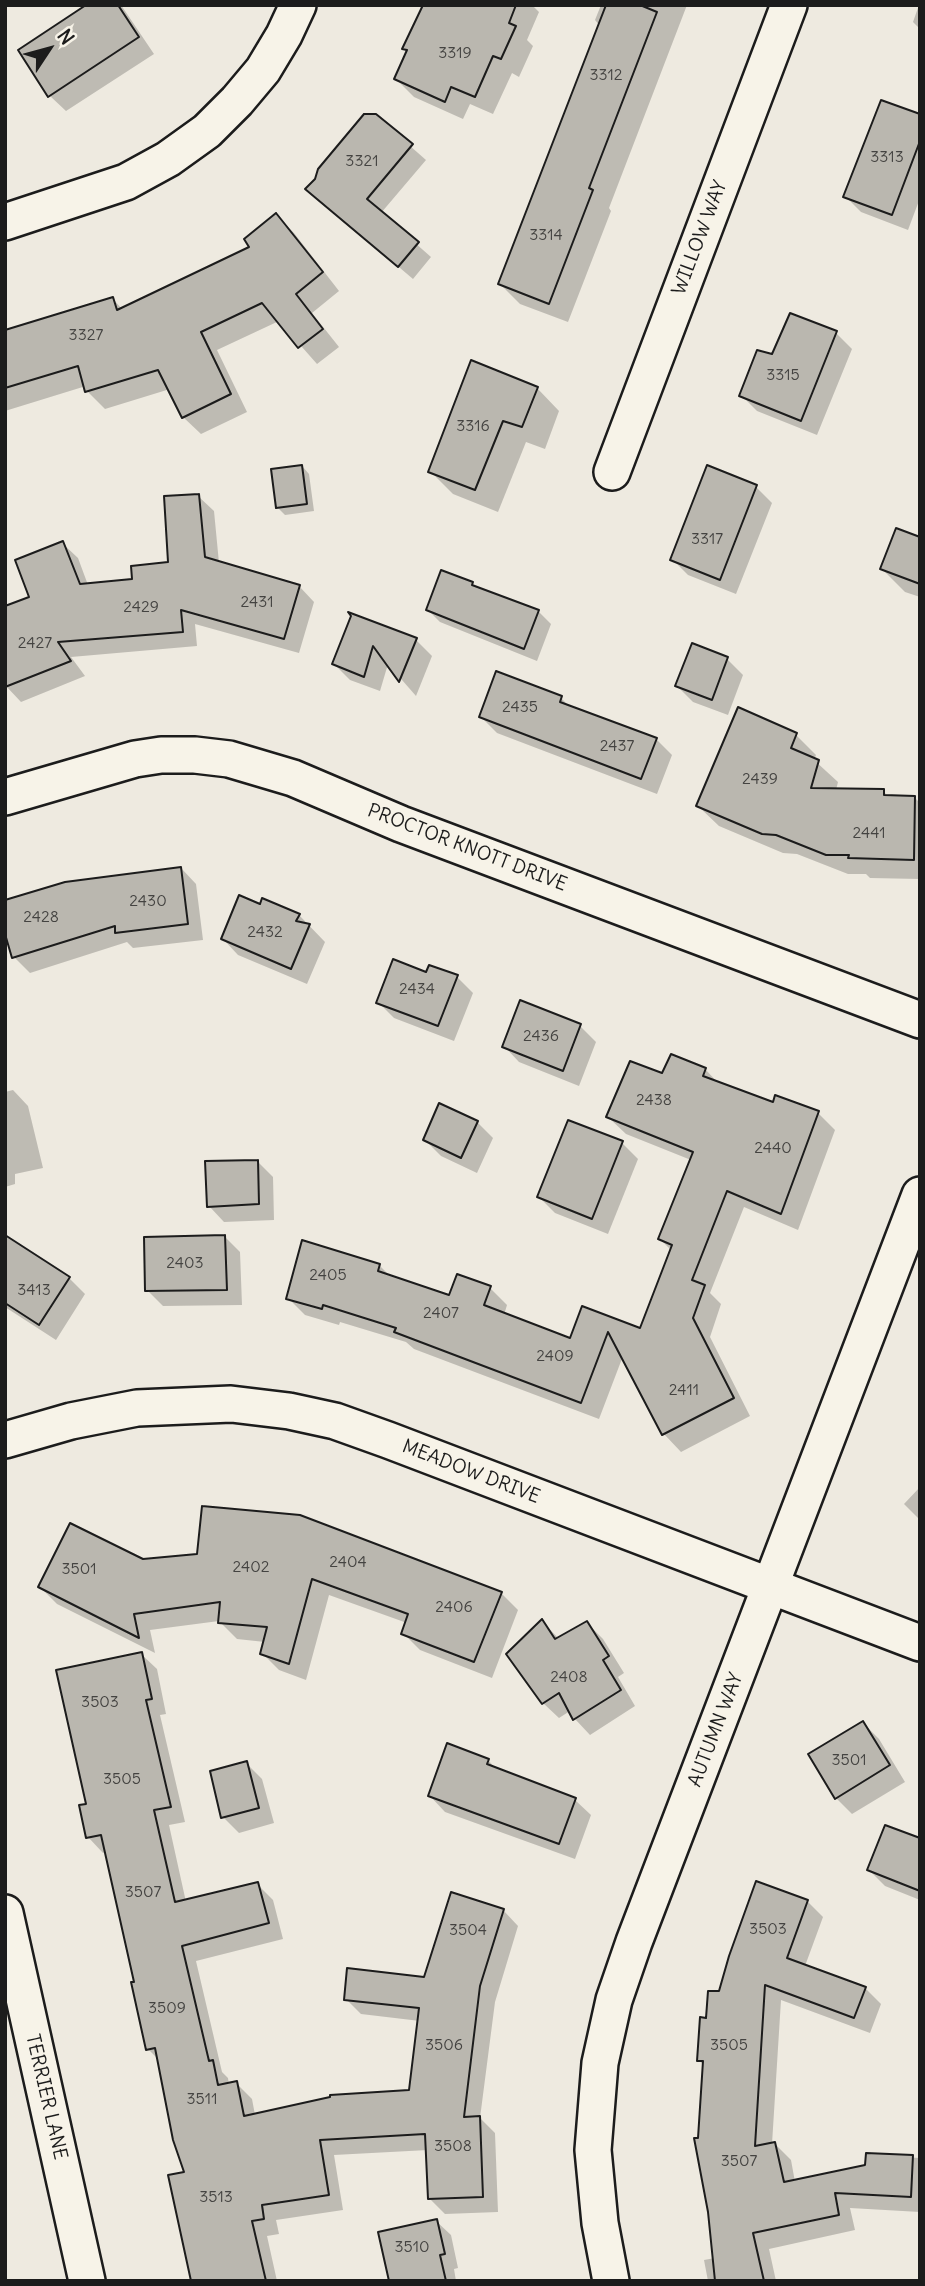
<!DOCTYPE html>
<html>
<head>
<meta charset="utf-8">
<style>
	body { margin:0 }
	#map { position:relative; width:925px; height:2286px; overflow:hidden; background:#eeeae0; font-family:Delius,sans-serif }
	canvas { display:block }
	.frame { position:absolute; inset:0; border:7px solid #1c1c1c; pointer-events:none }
	.north { position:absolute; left:14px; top:14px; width:70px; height:70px; -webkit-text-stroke:5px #f7f3e8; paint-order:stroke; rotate:54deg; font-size:19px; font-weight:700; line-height:28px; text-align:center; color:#1c1c1c }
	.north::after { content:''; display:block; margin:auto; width:24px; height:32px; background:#1c1c1c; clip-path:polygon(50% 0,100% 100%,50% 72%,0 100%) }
</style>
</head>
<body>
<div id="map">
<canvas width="925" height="2286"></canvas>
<div class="frame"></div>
<div class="north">N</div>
</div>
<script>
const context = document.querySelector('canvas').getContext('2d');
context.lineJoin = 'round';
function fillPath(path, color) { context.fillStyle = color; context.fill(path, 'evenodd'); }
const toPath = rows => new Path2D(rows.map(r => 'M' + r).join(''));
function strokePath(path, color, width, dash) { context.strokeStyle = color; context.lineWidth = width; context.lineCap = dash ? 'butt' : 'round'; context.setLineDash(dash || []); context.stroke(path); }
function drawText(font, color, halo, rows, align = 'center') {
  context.font = font + ' Delius,sans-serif'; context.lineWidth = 5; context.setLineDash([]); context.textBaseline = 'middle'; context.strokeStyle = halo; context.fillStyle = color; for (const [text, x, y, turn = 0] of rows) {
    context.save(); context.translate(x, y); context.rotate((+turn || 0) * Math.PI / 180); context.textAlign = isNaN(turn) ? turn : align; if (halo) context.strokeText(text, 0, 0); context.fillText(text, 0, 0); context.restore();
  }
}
const shadow = toPath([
	[89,5,121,5,154,54,66,111,50,96],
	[426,5,532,5,539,12,527,40,533,46,519,77,512,73,493,114,470,104,463,119,414,97,396,79,408,52,405,48],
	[601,5,687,5,609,208,611,211,568,322,520,304,500,284,600,26,595,20],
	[919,5,920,5,920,29,913,22],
	[376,116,426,160,381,213,431,257,413,279,307,189],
	[920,116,920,198,908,230,861,212,845,196],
	[276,215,294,233,339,291,312,313,339,347,317,364,279,321,217,350,247,412,201,434,183,417,170,389,105,409,87,391,86,386,5,411,5,332,113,299,122,309,252,247],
	[836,333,852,349,817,435,757,411,741,395,773,357],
	[537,388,559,411,545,449,526,442,498,512,453,494,430,471],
	[302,466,309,474,314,511,285,515,277,507],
	[708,468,756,487,772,503,736,594,688,575,672,559],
	[198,496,214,511,219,563,299,586,314,602,299,653,195,624,197,646,71,657,85,676,21,702,5,685,32,600,62,543,78,558,88,585,134,581,170,564],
	[920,539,920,597,905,592,882,569],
	[472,584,476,588,538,611,551,624,537,661,440,622,428,610],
	[353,616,416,640,432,656,416,696,388,664,380,691,350,680,334,664],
	[693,645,727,659,743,675,728,715,693,702,677,686],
	[561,698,571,708,656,739,672,755,657,794,497,733,481,717],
	[796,735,816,755,814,760,838,782,836,790,883,791,889,797,914,797,920,803,920,879,870,878,866,874,848,874,797,854,783,853,719,826,698,806],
	[181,868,196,884,203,940,133,948,127,942,30,973,14,957],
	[261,906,299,915,325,942,307,984,238,955,223,939],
	[427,975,457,977,473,993,454,1041,394,1018,378,1002],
	[521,1002,580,1026,596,1042,579,1086,519,1062,504,1046],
	[705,1069,719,1084,774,1105,818,1113,835,1130,798,1230,744,1207,710,1293,721,1304,710,1337,750,1416,681,1452,664,1434,623,1356,599,1419,414,1349,406,1342,340,1322,339,1325,305,1315,288,1298,379,1265,391,1277,450,1297,490,1288,507,1305,504,1315,571,1340,583,1308,641,1330,672,1251,660,1239,691,1160,626,1134,608,1117,663,1075],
	[13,1090,28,1106,43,1168,15,1174,15,1184,5,1187,5,1092],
	[477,1122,493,1138,477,1173,441,1156,425,1140],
	[569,1122,622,1143,638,1159,608,1234,555,1213,539,1197],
	[257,1161,273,1177,274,1220,224,1222,209,1206],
	[224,1236,240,1252,242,1305,163,1306,147,1290],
	[5,1237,69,1278,85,1294,56,1340,5,1307],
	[920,1487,920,1520,904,1504],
	[143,1561,501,1593,518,1610,492,1678,420,1650,403,1633,407,1623,329,1595,306,1680,279,1670,262,1653,265,1642,237,1639,219,1621,150,1630,155,1653,57,1604,40,1587],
	[542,1621,559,1639,587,1623,603,1639,624,1673,618,1677,635,1706,590,1735,575,1719,570,1711,559,1718,543,1703],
	[141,1654,157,1669,166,1714,160,1715,185,1822,169,1825,186,1902,257,1884,273,1900,283,1939,196,1961,222,2072,228,2078,229,2085,236,2083,252,2099,255,2115,411,2092,420,2021,361,2014,346,1999,425,1979,503,1910,518,1926,495,2002,480,2118,495,2133,498,2212,445,2214,430,2199,428,2150,334,2155,343,2210,276,2220,279,2234,267,2236,277,2281,186,2281,192,2279,186,2173,159,2060,148,2049,136,1983,106,1852,103,1853,88,1837,88,1805],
	[863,1723,879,1739,905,1782,852,1814,836,1798],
	[488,1760,497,1770,575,1800,591,1815,575,1859,445,1812,430,1796],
	[246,1763,262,1779,274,1823,239,1833,223,1817],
	[920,1847,920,1900,885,1886,869,1870],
	[807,1901,823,1917,805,1966,865,1988,881,2004,870,2033,781,2000,772,2144,775,2144,791,2160,795,2182,866,2166,867,2155,920,2158,920,2212,850,2208,855,2230,769,2249,776,2281,708,2281,704,2260,715,2258,699,2139,704,2066,699,2060,708,2020,720,1993],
	[436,2221,451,2235,458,2268,454,2269,456,2281,391,2281]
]);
const building = toPath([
	[86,5,118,5,139,37,48,97,18,50,86,5],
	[423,5,516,5,509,23,516,26,501,59,493,56,475,97,451,87,445,102,394,79,407,50,402,49,423,5],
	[606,5,640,5,657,12,589,188,593,190,549,304,498,284,606,5],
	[881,100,920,114,920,141,892,215,843,197,881,100],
	[364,114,376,114,413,144,367,199,419,242,398,267,305,189,315,179,318,169,364,114],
	[276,213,323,272,296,294,323,329,298,348,262,303,201,332,231,394,182,418,158,370,85,392,78,366,5,388,5,330,113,297,117,310,249,247,244,239,276,213],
	[790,313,837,331,801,421,739,396,757,350,772,354,790,313],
	[471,360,538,387,522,427,503,421,475,490,428,472,471,360],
	[302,465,307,504,276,508,271,469,302,465],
	[707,465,757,485,720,580,670,560,707,465],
	[199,494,205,557,300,585,284,639,181,610,183,632,58,642,71,661,5,687,5,606,29,597,15,560,63,541,80,584,132,579,131,566,168,562,164,496,199,494],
	[896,528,920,537,920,584,880,569,896,528],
	[441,570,473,582,472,585,539,610,524,649,426,610,441,570],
	[348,612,417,638,399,682,373,646,364,677,332,664,351,616,348,612],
	[692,643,728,657,712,700,675,686,692,643],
	[496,671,562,696,560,702,657,738,641,779,479,717,496,671],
	[738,707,797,733,791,748,819,760,811,788,884,789,884,795,915,796,914,860,848,858,849,855,826,855,776,835,762,834,696,806,738,707],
	[181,867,188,924,115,933,115,926,12,958,5,934,5,900,65,882,181,867],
	[239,895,260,904,262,898,300,914,296,921,310,924,291,969,221,939,239,895],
	[393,959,426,972,429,965,458,975,438,1026,376,1003,393,959],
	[520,1000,581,1024,563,1071,502,1047,520,1000],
	[671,1054,706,1068,703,1076,773,1102,775,1095,819,1111,781,1214,727,1191,692,1280,705,1285,693,1318,734,1398,662,1435,608,1332,581,1403,394,1332,396,1328,323,1305,322,1309,286,1299,302,1240,380,1264,378,1271,449,1295,457,1274,491,1286,484,1305,570,1338,582,1306,640,1328,672,1245,658,1239,693,1152,606,1117,630,1061,662,1073,671,1054],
	[439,1103,478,1121,461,1158,423,1140,439,1103],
	[568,1120,623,1141,592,1219,537,1197,568,1120],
	[258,1160,259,1204,207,1207,205,1161,258,1160],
	[5,1235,70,1277,39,1325,5,1303,5,1235],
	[225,1235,227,1290,145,1291,144,1237,225,1235],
	[202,1506,300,1515,502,1592,474,1662,401,1634,408,1614,312,1579,289,1664,260,1654,267,1627,218,1623,220,1602,134,1614,139,1638,38,1587,70,1523,143,1559,197,1554,202,1506],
	[542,1619,555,1639,587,1621,609,1656,603,1660,621,1690,573,1720,559,1693,542,1704,506,1654,542,1619],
	[142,1652,152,1699,146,1700,171,1807,154,1810,175,1902,258,1882,269,1923,182,1946,209,2061,213,2060,218,2085,237,2081,244,2116,330,2097,330,2095,409,2090,419,2008,344,2000,347,1968,424,1977,451,1892,504,1909,480,1986,464,2117,480,2116,483,2197,428,2199,425,2134,320,2140,329,2195,262,2205,264,2219,252,2221,266,2281,191,2281,168,2175,184,2172,173,2140,155,2048,146,2050,131,1982,134,1982,101,1835,86,1838,79,1805,86,1804,56,1670,142,1652],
	[863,1721,890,1765,835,1799,808,1754,863,1721],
	[447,1743,489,1759,487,1764,576,1798,559,1844,428,1796,447,1743],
	[247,1761,259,1808,221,1818,210,1771,247,1761],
	[885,1825,920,1838,920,1891,867,1870,885,1825],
	[756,1881,808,1900,787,1958,866,1987,854,2018,765,1985,755,2146,775,2142,784,2182,865,2165,866,2153,913,2155,911,2197,835,2193,839,2215,753,2233,764,2281,715,2281,708,2212,694,2138,698,2138,703,2061,697,2061,700,2017,706,2018,708,1991,719,1991,729,1956,756,1881],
	[437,2219,445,2254,440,2255,446,2281,389,2281,378,2232,437,2219]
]);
const street = toPath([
	[5,222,126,182,168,159,207,131,237,101,263,70,284,35,298,5],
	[612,472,789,5],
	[5,797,135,759,161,755,195,755,229,759,293,778,401,824,920,1020],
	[5,1440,71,1421,137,1408,231,1404,289,1411,335,1421,388,1440,920,1643],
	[5,1913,87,2281],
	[611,2281,600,2223,593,2150,600,2063,614,2000,634,1942,920,1195]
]);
const numberNames = [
	["3319",455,53],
	["3312",606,75],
	["3313",887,157],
	["3321",362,161],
	["3314",546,235],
	["3327",86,335],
	["3315",783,375],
	["3316",473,426],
	["3317",707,539],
	["2431",257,602],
	["2429",141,607],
	["2427",35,643],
	["2435",520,707],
	["2437",617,746],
	["2439",760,779],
	["2441",869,833],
	["2430",148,901],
	["2428",41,917],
	["2432",265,932],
	["2434",417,989],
	["2436",541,1036],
	["2438",654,1100],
	["2440",773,1148],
	["2403",185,1263],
	["2405",328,1275],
	["3413",34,1290],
	["2407",441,1313],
	["2409",555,1356],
	["2411",684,1390],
	["2404",348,1562],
	["2402",251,1567],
	["3501",79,1569],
	["2406",454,1607],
	["2408",569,1677],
	["3503",100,1702],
	["3501",849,1760],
	["3505",122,1779],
	["3507",143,1892],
	["3503",768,1929],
	["3504",468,1930],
	["3509",167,2008],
	["3506",444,2045],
	["3505",729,2045],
	["3511",202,2099],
	["3508",453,2146],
	["3507",739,2161],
	["3513",216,2197],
	["3510",412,2247]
];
const streetNames = [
	["WILLOW WAY",700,238,-69],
	["PROCTOR KNOTT DRIVE",467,848,21],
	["MEADOW DRIVE",471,1472,21],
	["AUTUMN WAY",716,1730,-69],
	["TERRIER LANE",46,2097,77]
];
fillPath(shadow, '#0003');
fillPath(building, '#bab7af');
strokePath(building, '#1c1c1c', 2);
strokePath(street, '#1c1c1c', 40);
strokePath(street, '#f7f3e8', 35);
drawText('16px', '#444341', null, numberNames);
drawText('19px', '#1c1c1c', '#f7f3e8', streetNames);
</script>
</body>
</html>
